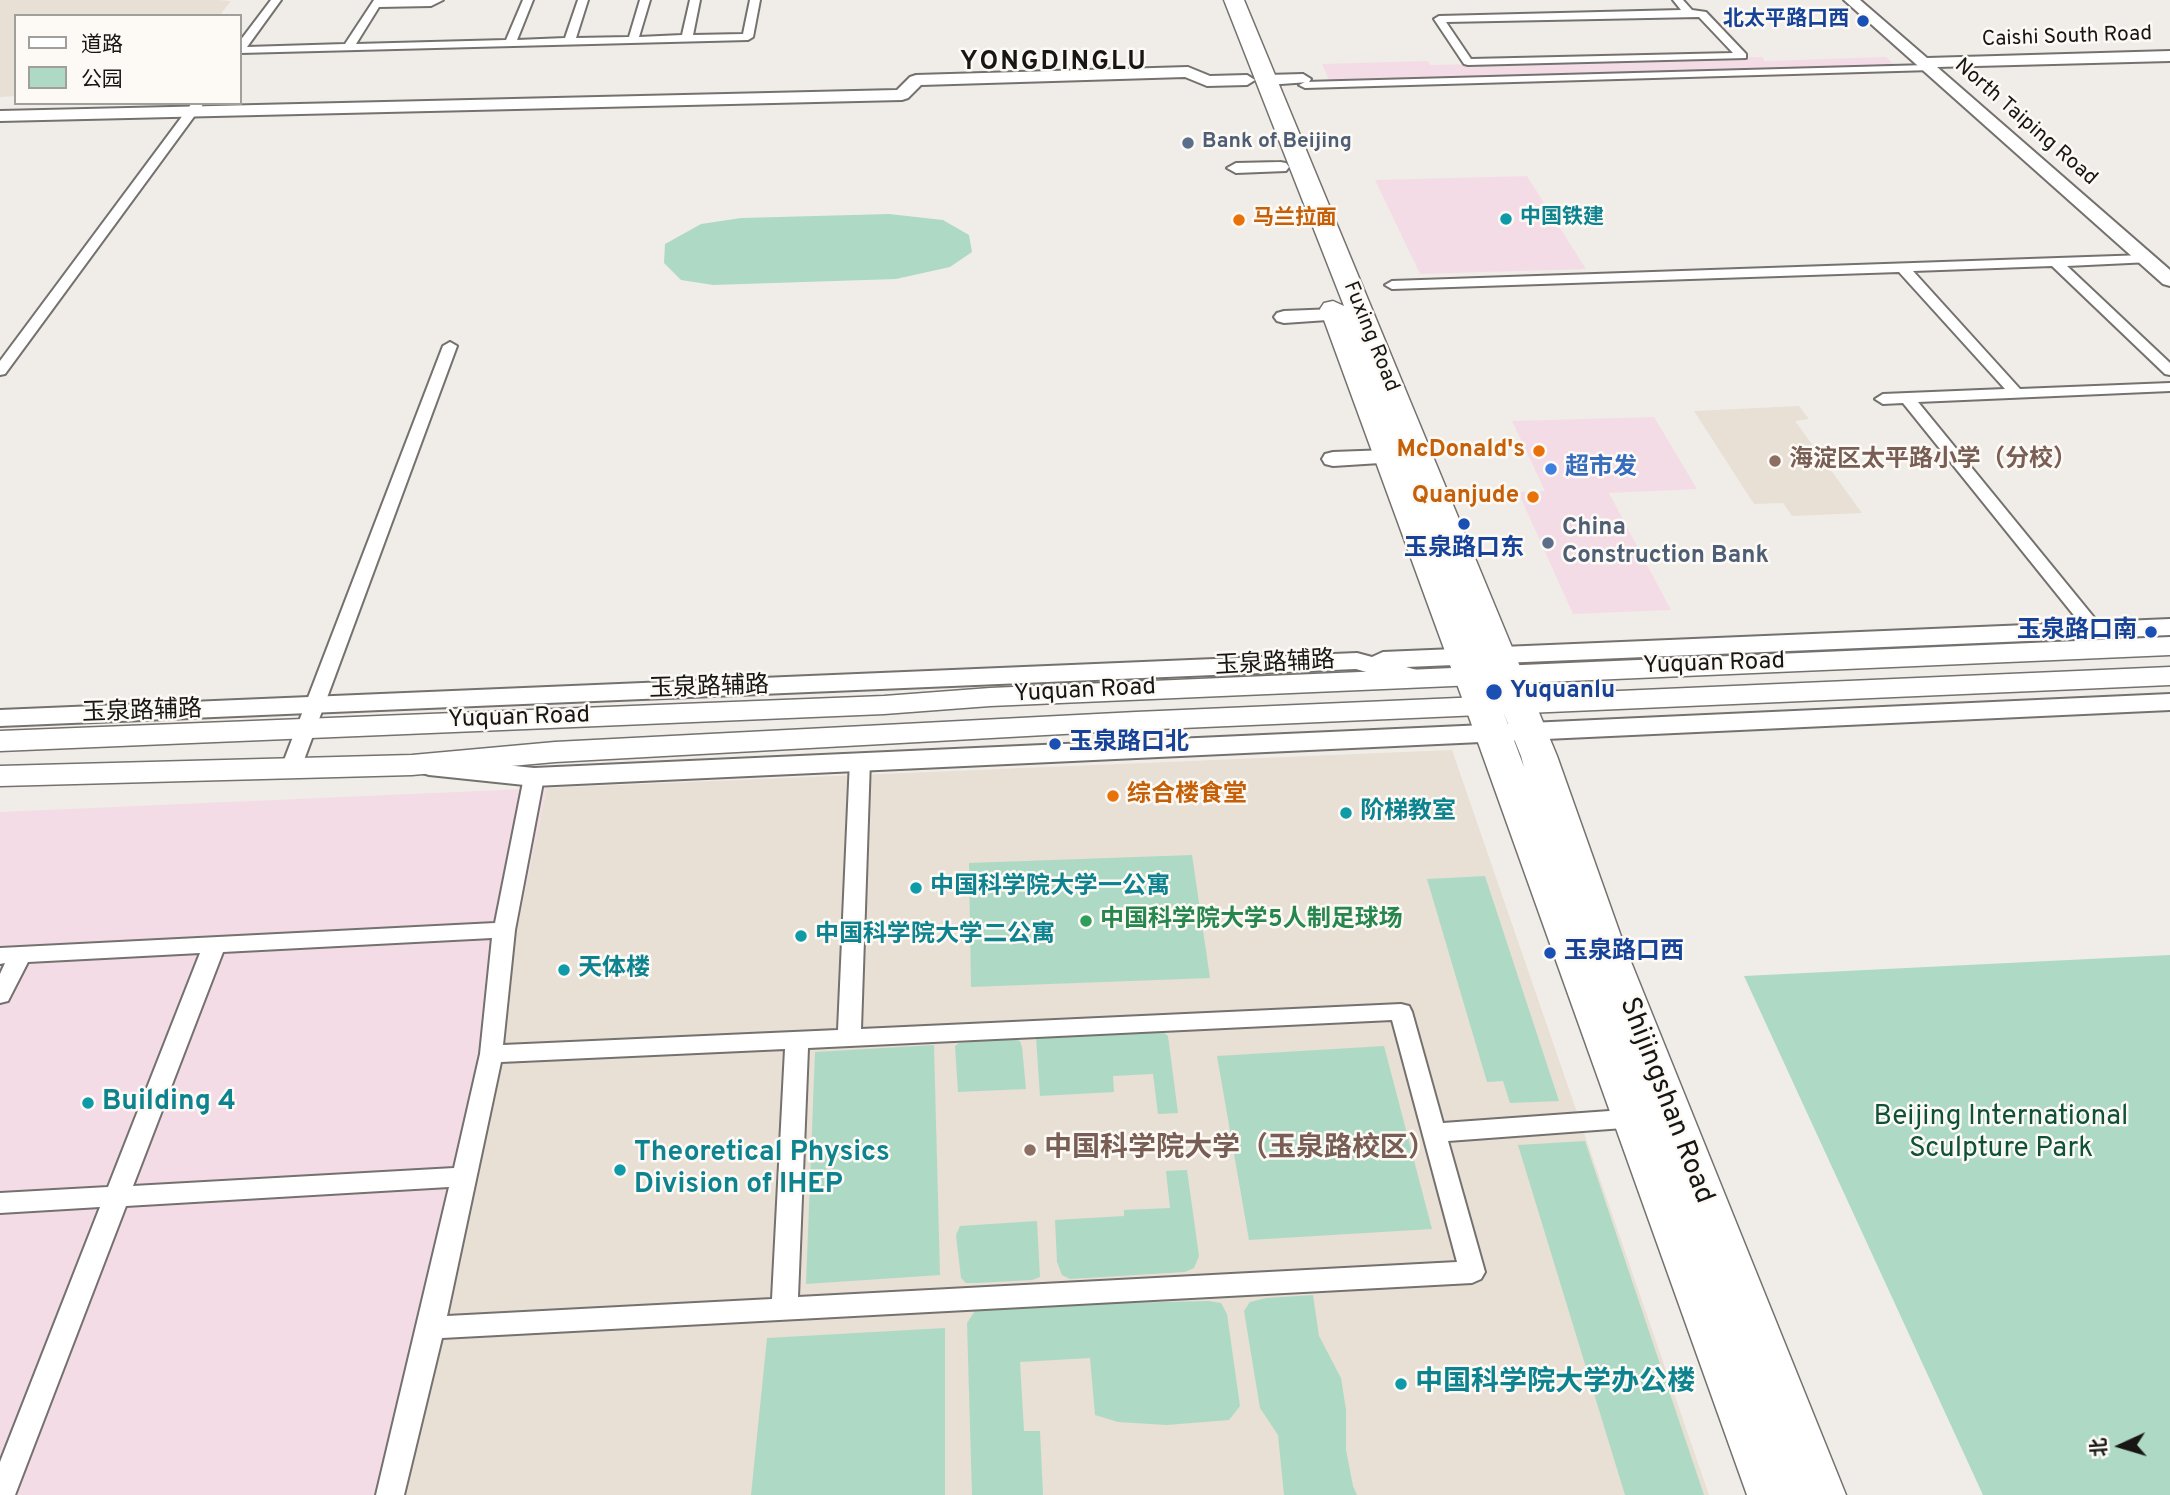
<!DOCTYPE html>
<html>
<head>
<meta charset="utf-8">
<style>
	body { margin:0 }
	#map { position:relative; width:2170px; height:1495px; overflow:hidden; background:#f0ede8; font-family:Overpass,"Noto Sans SC",sans-serif }
	canvas { display:block }
	.legend { position:absolute; left:14px; top:14px; width:228px; height:91px; box-sizing:border-box; background:#fdfaf6; border:2px solid #a19f9c; margin:0; padding:9px 12px; list-style:none; font-size:21px; color:#171614 }
	.legend li { display:flex; align-items:center; gap:14px; height:35px }
	.legend b { width:35px; border:2px solid #a19f9c }
	.north { position:absolute; left:2086px; top:1411px; width:70px; height:70px; -webkit-text-stroke:5px #fdfaf6; paint-order:stroke; rotate:266deg; font-size:19px; font-weight:700; line-height:28px; text-align:center; color:#171614 }
	.north::after { content:''; display:block; margin:auto; width:24px; height:32px; background:#171614; clip-path:polygon(50% 0,100% 100%,50% 72%,0 100%) }
</style>
</head>
<body>
<div id="map">
<canvas width="2170" height="1495"></canvas>
<ul class="legend">
<li><b style="height:9px;background:#fff"></b>道路</li>
<li><b style="height:19px;background:#aedac5"></b>公园</li>
</ul>
<div class="north">北</div>
</div>
<script>
const context = document.querySelector('canvas').getContext('2d');
context.lineJoin = 'round';
function fillPath(path, color) { context.fillStyle = color; context.fill(path, 'evenodd'); }
const toPath = rows => new Path2D(rows.map(r => 'M' + r).join(''));
function strokePath(path, color, width, dash) { context.strokeStyle = color; context.lineWidth = width; context.lineCap = dash ? 'butt' : 'round'; context.setLineDash(dash || []); context.stroke(path); }
function drawText(font, color, halo, rows, align = 'center') {
  context.font = font + ' Overpass,"Noto Sans SC",sans-serif'; context.lineWidth = 5; context.setLineDash([]); context.textBaseline = 'middle'; context.strokeStyle = halo; context.fillStyle = color; for (const [text, x, y, turn = 0] of rows) {
    context.save(); context.translate(x, y); context.rotate((+turn || 0) * Math.PI / 180); context.textAlign = isNaN(turn) ? turn : align; if (halo) context.strokeText(text, 0, 0); context.fillText(text, 0, 0); context.restore();
  }
}
const commercial = toPath([
	[1762,57,1765,61,1886,57,1896,66,1330,82,1322,64,1427,61,1431,65],
	[1527,176,1586,269,1420,274,1375,180],
	[1654,417,1697,489,1609,493,1671,610,1573,614,1518,492,1545,491,1512,421],
	[547,788,464,1177,390,1495,0,1495,0,812]
]);
const built = toPath([
	[0,0,218,0,231,1,219,16,16,16,16,96,0,97],
	[1799,406,1809,419,1795,421,1862,513,1792,516,1783,503,1754,504,1694,411],
	[1452,750,1709,1495,390,1495,464,1177,547,788]
]);
const green = toPath([
	[889,214,943,220,969,235,972,252,950,267,896,279,713,285,681,280,664,263,665,244,701,224,741,218],
	[1192,855,1210,978,971,987,969,863],
	[1485,876,1559,1101,1510,1103,1503,1081,1487,1082,1427,879],
	[2170,955,2170,1495,1983,1495,1744,976],
	[1147,1030,1162,1031,1168,1036,1178,1113,1158,1114,1153,1074,1113,1076,1114,1092,1040,1096,1036,1037],
	[1014,1039,1020,1041,1022,1047,1026,1089,958,1092,955,1046,959,1043],
	[934,1045,940,1275,806,1284,815,1052],
	[1384,1046,1432,1229,1249,1240,1217,1056],
	[1585,1141,1704,1495,1625,1495,1518,1145],
	[1187,1170,1199,1256,1194,1268,1185,1272,1070,1279,1062,1275,1057,1262,1055,1220,1124,1216,1124,1210,1170,1208,1166,1171],
	[1037,1221,1040,1277,1032,1280,977,1283,966,1283,961,1278,956,1235,960,1226],
	[1313,1295,1319,1336,1341,1378,1346,1410,1346,1450,1353,1486,1357,1495,1284,1495,1278,1435,1260,1408,1244,1311,1250,1302,1266,1298],
	[1209,1301,1221,1303,1227,1314,1240,1406,1229,1420,1167,1425,1118,1422,1095,1415,1090,1358,1020,1362,1024,1431,1040,1431,1043,1495,972,1495,967,1323,975,1311,989,1306],
	[945,1328,945,1495,751,1495,767,1338]
]);
const street = toPath([
	[271,0,281,0,247,47,345,44,374,0,443,0,431,6,379,7,356,44,506,40,523,0,533,0,517,40,565,38,578,0,588,0,576,38,629,37,640,0,650,0,639,37,682,35,690,0,700,0,693,35,743,34,750,0,760,0,753,37,748,40,240,53,240,41,271,0],
	[1673,0,1683,0,1692,10,1706,12,1746,54,1746,58,1468,65,1464,64,1434,19,1439,16,1681,10,1673,0],
	[1699,17,1733,53,1471,59,1446,22,1699,17],
	[1928,65,1932,66,1932,70,1305,88,1299,85,1305,82,1928,65],
	[192,103,204,103,5,374,0,375,0,361,192,103],
	[2145,255,2152,259,2150,262,2067,266,2170,363,2170,375,2165,374,2052,266,1913,271,2020,389,2170,383,2170,391,1918,402,2101,626,2104,630,2095,635,2089,634,1903,403,1883,404,1875,399,1883,394,2005,389,1899,272,1392,289,1385,285,1392,281,2145,255],
	[450,342,457,346,301,768,298,772,291,774,284,772,281,768,443,346,450,342],
	[860,754,867,756,870,760,861,1029,1401,1004,1409,1006,1412,1012,1443,1123,1637,1109,1645,1112,1649,1118,1645,1124,1637,1127,1448,1141,1485,1272,1481,1279,1472,1283,442,1338,404,1495,376,1495,449,1187,126,1206,15,1495,0,1495,0,1462,100,1207,0,1213,0,1193,108,1187,200,953,28,962,8,1001,0,1003,0,974,5,963,0,964,0,948,495,923,524,777,527,773,534,771,541,773,544,777,515,930,503,1045,838,1030,850,760,853,756,860,754],
	[492,938,480,1054,454,1168,133,1186,223,952,492,938],
	[1392,1020,1457,1262,798,1297,808,1048,1392,1020],
	[785,1049,772,1299,447,1316,501,1062,785,1049]
]);
const secondary = toPath([
	[1844,0,1860,0,1927,58,2170,51,2170,61,1937,67,2170,270,2170,286,2163,284,1844,0],
	[1188,67,1210,76,1247,75,1255,80,1247,85,1207,86,1185,77,921,85,908,98,902,100,0,121,0,111,897,90,910,77,916,75,1188,67],
	[1303,74,1311,79,1309,82,1267,85,1259,80,1267,75,1303,74],
	[1280,162,1286,163,1289,167,1286,171,1236,173,1227,168,1236,163,1280,162],
	[1335,309,1342,311,1345,315,1342,319,1284,323,1277,321,1274,317,1277,313,1284,311,1335,309],
	[1388,450,1396,452,1399,457,1396,462,1333,466,1325,464,1322,459,1325,454,1333,452,1388,450],
	[2170,619,2170,635,1406,667,1424,672,1428,678,1424,684,1415,686,1356,669,0,726,0,710,1357,653,1372,657,1383,652,2170,619],
	[2170,694,2170,710,534,786,429,775,419,772,415,766,419,760,429,757,534,768,2170,694]
]);
const primary = toPath([
	[2170,637,2170,655,990,706,884,714,0,751,0,731,884,696,990,688,2170,637],
	[2170,667,2170,685,1136,730,555,762,412,775,0,786,0,766,412,755,555,742,1136,712,2170,667]
]);
const highway = toPath([
	[1224,0,1244,0,1557,756,1623,942,1846,1495,1747,1495,1465,706,1320,309,1324,303,1333,301,1344,306,1224,0],
	[1494,689,1521,756,1524,767,1501,706,1494,689]
]);
const markers = [
	[1863,21,7,"#1a4fb4"],
	[1188,143,7,"#5c6f8a"],
	[1506,219,7,"#0f9aa8"],
	[1239,220,7,"#e8710a"],
	[1539,451,7,"#e8710a"],
	[1775,461,7,"#8d6e63"],
	[1551,469,7,"#3f7fe0"],
	[1533,497,7,"#e8710a"],
	[1464,524,7,"#1a4fb4"],
	[1548,543,7,"#5c6f8a"],
	[2151,632,7,"#1a4fb4"],
	[1494,692,9,"#1a4fb4"],
	[1055,744,7,"#1a4fb4"],
	[1113,796,7,"#e8710a"],
	[1346,813,7,"#0f9aa8"],
	[916,888,7,"#0f9aa8"],
	[1086,921,7,"#2e9e5b"],
	[801,936,7,"#0f9aa8"],
	[1550,953,7,"#1a4fb4"],
	[564,970,7,"#0f9aa8"],
	[88,1103,7,"#0f9aa8"],
	[1030,1150,7,"#8d6e63"],
	[620,1170,7,"#0f9aa8"],
	[1401,1384,7,"#0f9aa8"]
];
const farTransitnames = [
	["北太平路口西",1849,21]
];
const farStreetnames = [
	["Caishi South Road",2067,38,-2],
	["North Taiping Road",2025,123,41],
	["Fuxing Road",1370,337,68]
];
const farServicenames = [
	["Bank of Beijing",1202,143]
];
const farCulturenames = [
	["中国铁建",1520,219]
];
const farFoodnames = [
	["马兰拉面",1253,220]
];
const foodNames = [
	["McDonald's",1525,451],
	["Quanjude",1519,497],
	["综合楼食堂",1127,796,"left"]
];
const educationNames = [
	["海淀区太平路小学（分校）",1789,461]
];
const shopNames = [
	["超市发",1565,469]
];
const serviceNames = [
	["China",1562,529],
	["Construction Bank",1562,557]
];
const transitNames = [
	["玉泉路口东",1464,550,"center"],
	["玉泉路口南",2137,632,"right"],
	["Yuquanlu",1510,692],
	["玉泉路口北",1069,744],
	["玉泉路口西",1564,953]
];
const streetNames = [
	["玉泉路辅路",1275,665,-3],
	["Yuquan Road",1714,665,-2],
	["玉泉路辅路",709,689,-2],
	["Yuquan Road",1085,692,-3],
	["玉泉路辅路",142,713,-2],
	["Yuquan Road",519,719,-2]
];
const cultureNames = [
	["阶梯教室",1360,813],
	["中国科学院大学一公寓",930,888],
	["中国科学院大学二公寓",815,936],
	["天体楼",578,970]
];
const leisureNames = [
	["中国科学院大学5人制足球场",1100,921]
];
const farDistrictnames = [
	["YONGDINGLU",1054,64]
];
const nearStreetnames = [
	["Shijingshan Road",1665,1101,69]
];
const nearCulturenames = [
	["Building 4",102,1103],
	["Theoretical Physics",634,1154],
	["Division of IHEP",634,1186],
	["中国科学院大学办公楼",1415,1384]
];
const nearParknames = [
	["Beijing International",2001,1118],
	["Sculpture Park",2001,1150]
];
const nearEducationnames = [
	["中国科学院大学（玉泉路校区）",1044,1150]
];
fillPath(commercial, '#f4dce7');
fillPath(built, '#e8dfd5');
fillPath(green, '#aedac5');
strokePath(street, '#74716e', 4);
strokePath(secondary, '#74716e', 4);
strokePath(primary, '#74716e', 3);
strokePath(highway, '#74716e', 3);
fillPath(street, '#fff');
fillPath(secondary, '#fff');
fillPath(primary, '#fff');
fillPath(highway, '#fff');
for (const [x, y, r, color] of markers) { const dot = new Path2D(); dot.arc(x, y, r, 0, 2 * Math.PI); context.fillStyle = color; context.fill(dot); strokePath(dot, '#fdfaf6', 2.5); }
drawText('bold 21px', '#164399', '#fdfaf6', farTransitnames, 'right');
drawText('21px', '#171614', '#fdfaf6', farStreetnames);
drawText('bold 21px', '#4e5e75', '#fdfaf6', farServicenames, 'left');
drawText('bold 21px', '#0d838f', '#fdfaf6', farCulturenames, 'left');
drawText('bold 21px', '#c56008', '#fdfaf6', farFoodnames, 'left');
drawText('bold 24px', '#c56008', '#fdfaf6', foodNames, 'right');
drawText('bold 24px', '#785e54', '#fdfaf6', educationNames, 'left');
drawText('bold 24px', '#366cbe', '#fdfaf6', shopNames, 'left');
drawText('bold 24px', '#4e5e75', '#fdfaf6', serviceNames, 'left');
drawText('bold 24px', '#164399', '#fdfaf6', transitNames, 'left');
drawText('24px', '#171614', '#fdfaf6', streetNames);
drawText('bold 24px', '#0d838f', '#fdfaf6', cultureNames, 'left');
drawText('bold 24px', '#27864d', '#fdfaf6', leisureNames, 'left');
context.letterSpacing = '2px';
drawText('bold 26px', '#171614', '#fdfaf6', farDistrictnames);
context.letterSpacing = '0px';
drawText('28px', '#171614', '#fdfaf6', nearStreetnames);
drawText('bold 28px', '#0d838f', '#fdfaf6', nearCulturenames, 'left');
drawText('28px', '#0e5038', '#fdfaf6', nearParknames);
drawText('bold 28px', '#785e54', '#fdfaf6', nearEducationnames, 'left');
</script>
</body>
</html>
